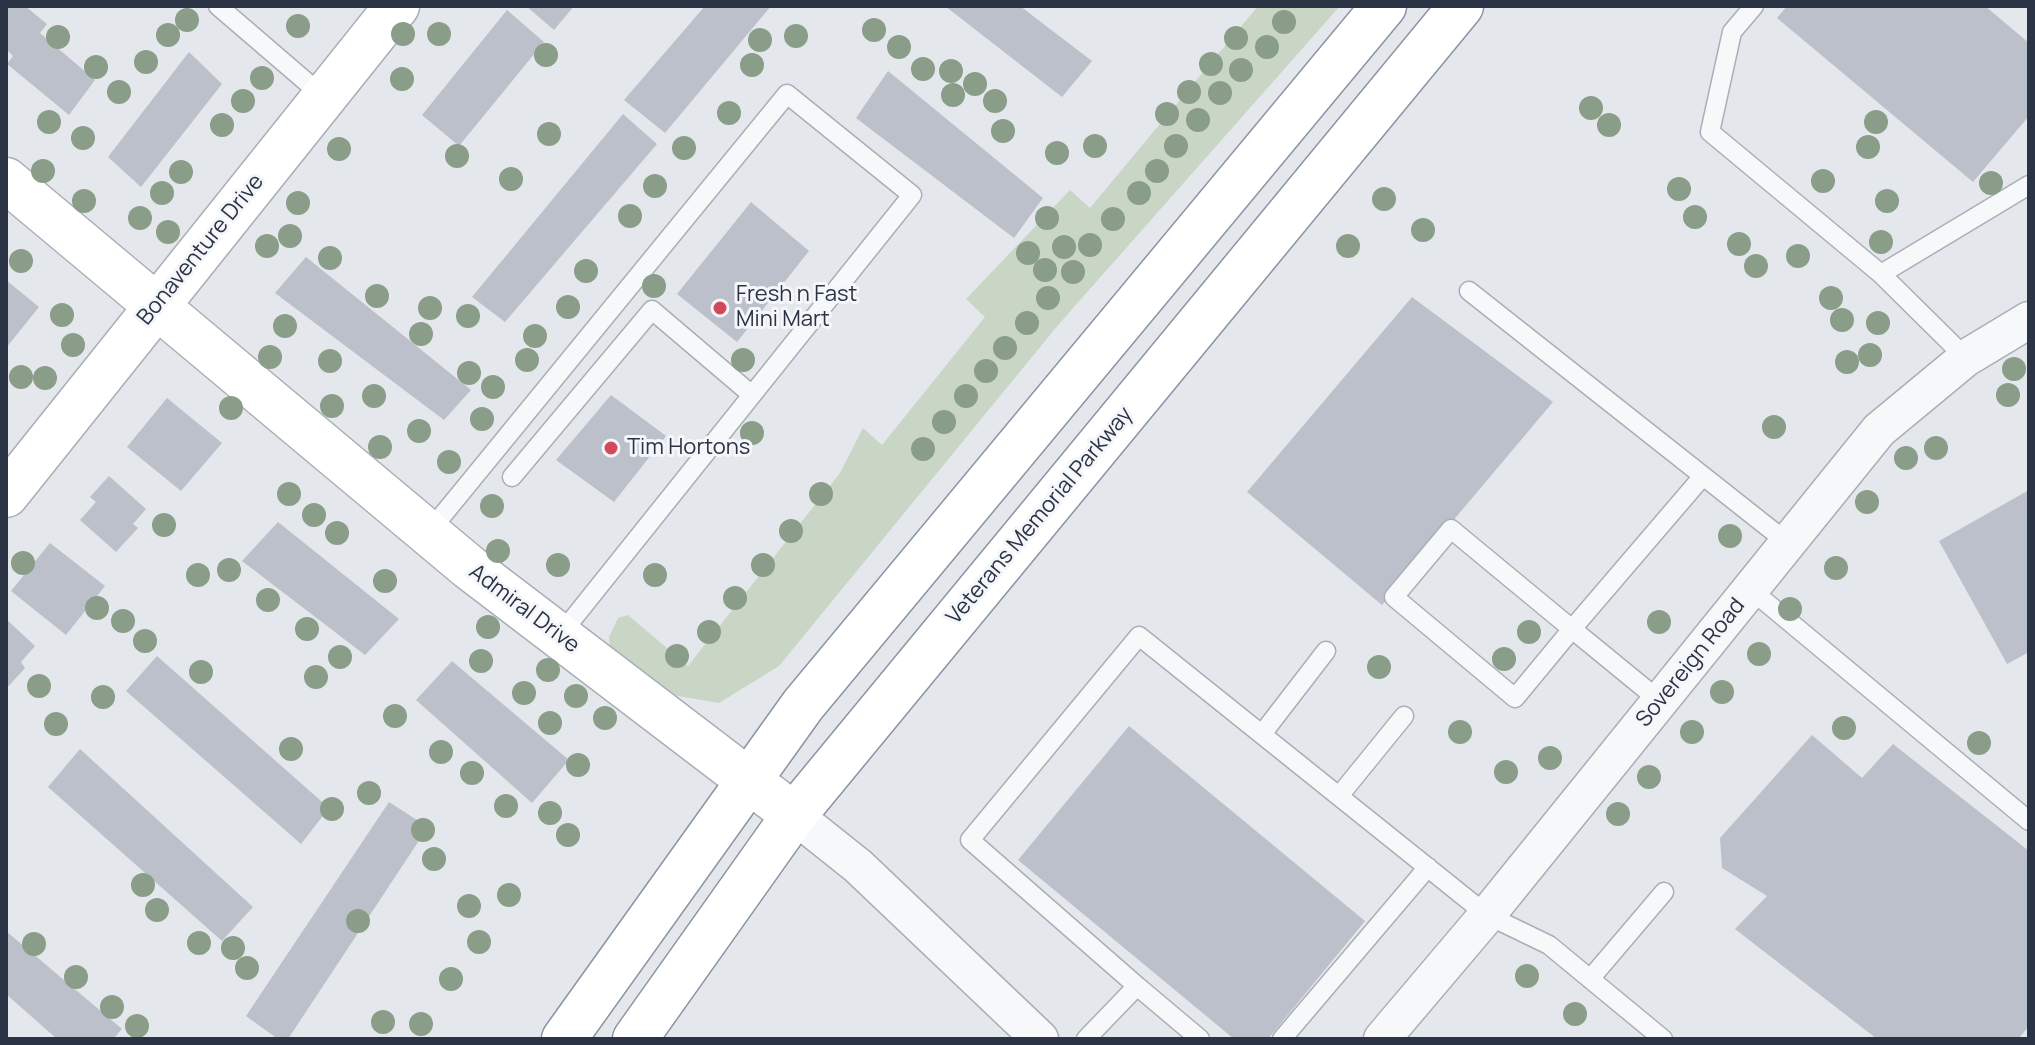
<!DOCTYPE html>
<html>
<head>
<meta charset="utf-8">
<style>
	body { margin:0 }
	#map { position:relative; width:2035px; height:1045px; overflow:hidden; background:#e4e7ec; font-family:Manrope,sans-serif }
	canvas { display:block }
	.frame { position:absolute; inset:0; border:8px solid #2b3445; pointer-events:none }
</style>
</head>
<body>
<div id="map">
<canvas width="2035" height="1045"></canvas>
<div class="frame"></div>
</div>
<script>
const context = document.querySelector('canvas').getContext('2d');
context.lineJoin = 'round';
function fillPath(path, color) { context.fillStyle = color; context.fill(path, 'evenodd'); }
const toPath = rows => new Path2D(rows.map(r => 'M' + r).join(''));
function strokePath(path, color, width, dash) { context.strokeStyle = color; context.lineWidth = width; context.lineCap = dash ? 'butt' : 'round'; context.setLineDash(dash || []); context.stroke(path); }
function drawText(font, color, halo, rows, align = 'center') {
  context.font = font + ' Manrope,sans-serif'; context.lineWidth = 6; context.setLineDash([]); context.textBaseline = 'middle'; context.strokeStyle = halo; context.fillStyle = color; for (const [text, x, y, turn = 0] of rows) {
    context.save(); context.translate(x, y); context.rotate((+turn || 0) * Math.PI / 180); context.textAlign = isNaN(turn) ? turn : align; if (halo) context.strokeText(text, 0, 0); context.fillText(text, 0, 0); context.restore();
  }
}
const green = toPath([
	[1258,6,1340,6,1059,324,779,666,719,703,666,694,610,648,609,637,618,618,628,615,688,666,840,473,863,428,882,445,985,317,966,299,1070,190,1090,208]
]);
const building = toPath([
	[6,6,25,6,47,24,40,33,95,80,69,115,7,64,13,56,6,49],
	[526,6,574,6,554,30],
	[705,6,771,6,665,133,624,100],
	[945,6,1020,6,1092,61,1062,97],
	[1787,6,1985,6,2029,43,2029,116,1973,182,1777,18],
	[507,10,544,42,459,146,422,115],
	[189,52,222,84,141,187,108,157],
	[888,71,1043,198,1014,238,856,118],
	[623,114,657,144,505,322,472,297],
	[751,202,809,251,737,342,677,294],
	[306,257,471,390,444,420,275,293],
	[6,280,39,307,6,348],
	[1412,297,1553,402,1382,605,1247,492],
	[611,395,666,436,614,502,556,460],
	[167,398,222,443,181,491,127,447],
	[109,476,146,509,133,524,138,528,116,552,80,520,96,502,90,497],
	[2029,490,2029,652,2007,664,1939,541],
	[278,522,399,619,365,655,242,561],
	[50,543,105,586,66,635,11,591],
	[6,619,35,646,21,662,25,668,6,689],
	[157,656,329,808,301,844,126,691],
	[452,661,569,760,532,803,416,700],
	[1129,726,1365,921,1268,1039,1234,1039,1018,860],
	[1812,735,1862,778,1893,744,2029,851,2029,1026,2018,1039,1877,1039,1735,929,1767,896,1722,868,1720,838],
	[80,749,253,907,222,941,48,787],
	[389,802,428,827,288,1039,278,1039,246,1016],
	[6,931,122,1029,113,1039,57,1039,6,994]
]);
const lane = toPath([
	[218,6,324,97],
	[1754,6,1732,32,1710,132,1881,274,1966,358],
	[1881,274,2029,185],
	[1469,291,1788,543],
	[512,477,652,310,752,395],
	[1451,529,1572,629,1515,698,1394,597,1451,529],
	[428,533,787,94,912,195,560,635],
	[1750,589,2029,821],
	[1660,701,1572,629,1703,476],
	[1262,734,1326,651],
	[1339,796,1404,716],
	[1590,979,1664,892],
	[1137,986,1200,1039],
	[1086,1039,1137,986,970,840,1139,636,1487,915,1549,945,1663,1039],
	[1282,1039,1428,867]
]);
const street = toPath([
	[794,815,858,866,1040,1039],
	[1382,1039,1487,915,1879,430,1966,358,2029,320]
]);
const secondary = toPath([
	[6,180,470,568,794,815],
	[6,495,397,6]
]);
const highway = toPath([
	[564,1039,803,705,1384,6],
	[635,1039,794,815,1461,6]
]);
const trees = [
	[187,20],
	[1284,22],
	[298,26],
	[874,30],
	[403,34],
	[439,34],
	[168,35],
	[796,36],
	[58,37],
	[1236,38],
	[760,40],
	[899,47],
	[1267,47],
	[546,55],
	[146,62],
	[1211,64],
	[752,65],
	[96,67],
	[923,69],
	[1241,70],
	[951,71],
	[262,78],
	[402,79],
	[975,84],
	[119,92],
	[1189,92],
	[1220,93],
	[953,95],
	[243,101],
	[995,101],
	[1591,108],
	[729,113],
	[1167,114],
	[1198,120],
	[49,122],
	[1876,122],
	[222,125],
	[1609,125],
	[1003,131],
	[549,134],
	[83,138],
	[1095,146],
	[1176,146],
	[1868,147],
	[684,148],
	[339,149],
	[1057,153],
	[457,156],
	[43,171],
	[1157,171],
	[181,172],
	[511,179],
	[1823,181],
	[1991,183],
	[655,186],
	[1679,189],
	[162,193],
	[1139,193],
	[1384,199],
	[84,201],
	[1887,201],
	[298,203],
	[630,216],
	[1695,217],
	[140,218],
	[1047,218],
	[1113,219],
	[1423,230],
	[168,232],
	[290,236],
	[1881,242],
	[1739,244],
	[1090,245],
	[267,246],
	[1348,246],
	[1064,247],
	[1028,253],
	[1798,256],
	[330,258],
	[21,261],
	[1756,266],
	[1045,270],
	[586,271],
	[1073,272],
	[654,286],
	[377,296],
	[1048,298],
	[1831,298],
	[568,307],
	[430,308],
	[62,315],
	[468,316],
	[1842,320],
	[1027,323],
	[1878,323],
	[285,326],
	[421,334],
	[535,336],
	[73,345],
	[1005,348],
	[1870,355],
	[270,357],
	[527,360],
	[743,360],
	[330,361],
	[1847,362],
	[2014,369],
	[986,371],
	[469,373],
	[21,377],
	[45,378],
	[493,387],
	[2008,395],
	[374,396],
	[966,396],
	[332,406],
	[231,408],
	[482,419],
	[944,422],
	[1774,427],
	[419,431],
	[752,433],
	[380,447],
	[1936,448],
	[923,449],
	[1906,458],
	[449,462],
	[289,494],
	[821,494],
	[1867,502],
	[492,506],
	[314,515],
	[164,525],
	[791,531],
	[337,533],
	[1730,536],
	[498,551],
	[23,563],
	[558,565],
	[763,565],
	[1836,568],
	[229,570],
	[198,575],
	[655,575],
	[385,581],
	[735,598],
	[268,600],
	[97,608],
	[1790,609],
	[123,621],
	[1659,622],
	[488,627],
	[307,629],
	[709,632],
	[1529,632],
	[145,641],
	[1759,654],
	[677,656],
	[340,657],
	[1504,659],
	[481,661],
	[1379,667],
	[548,670],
	[201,672],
	[316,677],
	[39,686],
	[1722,692],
	[524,693],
	[576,696],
	[103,697],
	[395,716],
	[605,718],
	[550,723],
	[56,724],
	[1844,728],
	[1460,732],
	[1692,732],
	[1979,743],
	[291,749],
	[441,752],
	[1550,758],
	[578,765],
	[1506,772],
	[472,773],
	[1649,777],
	[369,793],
	[506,806],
	[332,809],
	[550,813],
	[1618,814],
	[423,830],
	[568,835],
	[434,859],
	[143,885],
	[509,895],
	[469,906],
	[157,910],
	[358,921],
	[479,942],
	[199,943],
	[34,944],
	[233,948],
	[247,968],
	[1527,976],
	[76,977],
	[451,979],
	[112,1007],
	[1575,1014],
	[383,1022],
	[421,1024],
	[137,1026]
];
const markers = [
	[720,308,8,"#d1495b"],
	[611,448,8,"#d1495b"]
];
const streetNames = [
	["Bonaventure Drive",201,250,-51],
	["Veterans Memorial Parkway",1040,516,-50],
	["Admiral Drive",524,609,37],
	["Sovereign Road",1691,663,-51]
];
const poiNames = [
	["Fresh n Fast",736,295],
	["Mini Mart",736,320],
	["Tim Hortons",627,448]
];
fillPath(green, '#c9d6c5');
fillPath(building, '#bbc0ca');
strokePath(lane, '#a9aeb7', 21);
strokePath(street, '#a9aeb7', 39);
strokePath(secondary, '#a9aeb7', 47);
strokePath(highway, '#8b94a3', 47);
strokePath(lane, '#f7f8fa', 18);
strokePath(street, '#f7f8fa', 36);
strokePath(secondary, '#fff', 44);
strokePath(highway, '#fff', 44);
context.fillStyle = '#899d89';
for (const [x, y] of trees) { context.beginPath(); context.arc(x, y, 12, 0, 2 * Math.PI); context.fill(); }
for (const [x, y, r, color] of markers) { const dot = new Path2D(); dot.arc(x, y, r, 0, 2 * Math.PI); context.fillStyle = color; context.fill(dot); strokePath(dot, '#f4f6f9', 3); }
drawText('22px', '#2b3445', '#f4f6f9', streetNames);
drawText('22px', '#2b3445', '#f4f6f9', poiNames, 'left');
</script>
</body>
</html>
